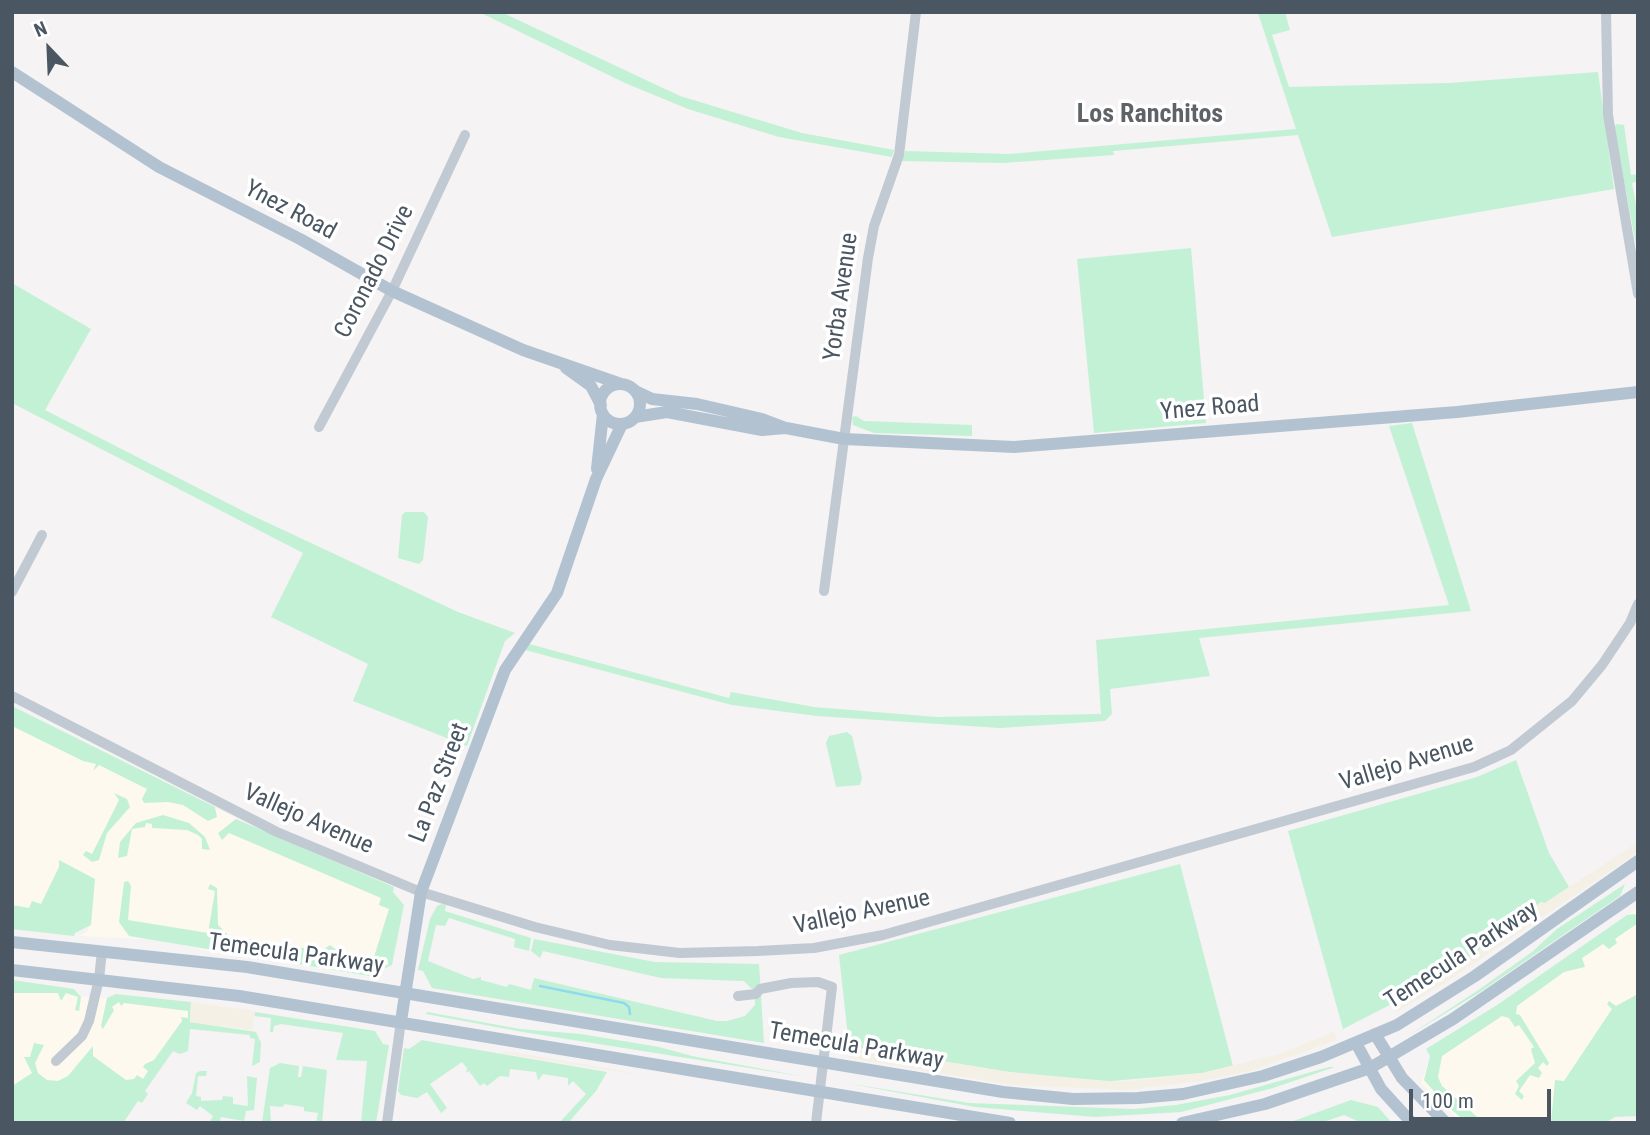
<!DOCTYPE html>
<html>
<head>
<meta charset="utf-8">
<style>
	body { margin:0 }
	#map { position:relative; width:1650px; height:1135px; overflow:hidden; background:#f5f3f3; font-family:"Roboto Condensed",sans-serif }
	canvas { display:block }
	.frame { position:absolute; inset:0; border:14px solid #4a5661; pointer-events:none }
	.north { position:absolute; left:14px; top:14px; width:70px; height:70px; -webkit-text-stroke:5px #fff; paint-order:stroke; rotate:337deg; font-size:19px; font-weight:700; line-height:28px; text-align:center; color:#4a5661 }
	.north::after { content:''; display:block; margin:auto; width:24px; height:32px; background:#4a5661; clip-path:polygon(50% 0,100% 100%,50% 72%,0 100%) }
	.scale { position:absolute; left:1409px; top:1089px; width:142px; height:32px; box-sizing:border-box; border:4px solid #4a5661; border-top:0; padding-left:9px; font-size:21px; line-height:24px; white-space:nowrap; color:#4a5661; -webkit-text-stroke:5px #fff; paint-order:stroke }
</style>
</head>
<body>
<div id="map">
<canvas width="1650" height="1135"></canvas>
<div class="frame"></div>
<div class="north">N</div>
<div class="scale">100 m</div>
</div>
<script>
const context = document.querySelector('canvas').getContext('2d');
context.lineJoin = 'round';
function fillPath(path, color) { context.fillStyle = color; context.fill(path, 'evenodd'); }
const toPath = rows => new Path2D(rows.map(r => 'M' + r).join(''));
function strokePath(path, color, width, dash) { context.strokeStyle = color; context.lineWidth = width; context.lineCap = dash ? 'butt' : 'round'; context.setLineDash(dash || []); context.stroke(path); }
function drawText(font, color, halo, rows, align = 'center') {
  context.font = font + ' "Roboto Condensed",sans-serif'; context.lineWidth = 7; context.setLineDash([]); context.textBaseline = 'middle'; context.strokeStyle = halo; context.fillStyle = color; for (const [text, x, y, turn = 0] of rows) {
    context.save(); context.translate(x, y); context.rotate((+turn || 0) * Math.PI / 180); context.textAlign = isNaN(turn) ? turn : align; if (halo) context.strokeText(text, 0, 0); context.fillText(text, 0, 0); context.restore();
  }
}
const commercial = toPath([
	[12,706,276,838,394,887,393,892,404,905,392,965,375,973,375,977,213,952,163,940,79,936,88,931,90,922,12,910],
	[1638,908,1638,1008,1568,1123,1462,1123,1421,1083,1430,1056,1426,1049,1497,1005],
	[74,989,81,997,107,998,116,994,191,1002,190,1022,141,1094,68,1076,58,1081,47,1080,12,1091,12,990]
]);
const green = toPath([
	[479,12,501,12,680,96,802,133,894,150,892,157,779,137,688,109,625,83],
	[1285,12,1290,30,1272,35,1289,87,1449,83,1598,72,1614,189,1332,237,1298,135,1113,151,1114,155,1003,163,902,161,905,151,1009,154,1296,129,1258,13],
	[1617,124,1624,125,1631,175,1638,174,1638,181,1632,183,1638,216,1638,256,1614,127],
	[1191,248,1206,423,1094,433,1077,259],
	[12,283,91,329,45,410,247,513,458,612,515,633,505,641,467,746,353,701,368,664,271,617,303,553,12,403],
	[856,416,864,421,972,425,972,436,874,433,853,425,852,417],
	[1412,423,1471,611,1199,638,1210,676,1110,689,1112,714,1105,721,1000,728,817,716,732,705,525,650,529,644,729,698,731,692,814,707,937,717,1101,714,1096,640,1449,605,1389,426],
	[405,512,424,512,428,517,423,560,419,564,398,558,402,515],
	[12,706,215,807,217,817,208,821,183,805,168,802,144,803,142,799,147,789,99,765,93,771,96,764,83,761,12,726],
	[847,732,852,736,862,778,860,785,836,787,826,743,829,736],
	[1516,760,1549,853,1569,887,1545,903,1541,902,1515,924,1503,928,1497,938,1457,965,1449,966,1439,977,1432,981,1425,980,1417,991,1343,1029,1288,831,1477,777],
	[114,793,127,799,130,807,107,833,99,860,92,862,83,855,86,851,92,854,119,800],
	[163,815,189,823,205,837,210,850,202,849,202,839,198,835,187,830,152,828,152,824,146,823,145,827,132,829,127,856,118,858,120,842,136,823],
	[236,819,394,887,393,892,404,905,392,965,375,973,375,977,129,936,119,922,124,882,128,881,131,886,128,920,208,933,215,891,208,889,210,884,217,888,218,925,229,936,321,951,330,945,338,951,337,954,352,958,351,961,356,963,357,960,371,967,372,964,388,965,388,961,373,960,389,909,379,905,381,898,229,833,222,840,218,833],
	[59,860,95,879,91,925,75,933,74,936,12,929,12,905,29,908,32,901,41,904,59,867],
	[1180,864,1233,1066,1202,1073,1101,1082,1009,1072,849,1046,839,955],
	[1625,884,1620,896,1480,992,1408,1036,1477,991,1532,952,1557,929],
	[442,904,446,905,445,911,531,938,529,951,514,947,515,939,449,918,445,926,436,925,428,961,473,979,481,977,481,980,507,987,509,984,531,990,534,978,717,1021,727,1021,745,1016,755,1005,755,992,744,981,661,978,543,951,540,958,531,951,534,939,655,962,759,964,764,1043,432,988,423,971,418,970,430,919,437,906],
	[1634,914,1638,916,1638,923,1615,939,1617,943,1609,949,1603,944,1582,958,1585,967,1564,972,1517,1006,1516,1014,1520,1015,1549,1063,1547,1066,1543,1062,1538,1068,1542,1073,1539,1078,1530,1075,1519,1091,1524,1096,1522,1100,1515,1094,1519,1086,1516,1081,1535,1063,1531,1049,1534,1047,1519,1025,1515,1027,1509,1018,1502,1016,1442,1056,1438,1077,1442,1086,1484,1123,1467,1123,1446,1105,1424,1080,1430,1056,1426,1049,1497,1005,1627,915],
	[12,980,74,989,81,997,79,1011,75,1010,78,997,66,993,61,1001,58,993,12,993],
	[116,994,191,1002,190,1022,256,1032,261,1043,260,1062,252,1066,255,1039,250,1038,250,1035,190,1029,188,1051,180,1054,173,1051,145,1091,148,1094,142,1103,138,1101,123,1123,12,1123,12,1086,32,1073,24,1057,30,1057,34,1043,44,1045,35,1063,38,1073,47,1080,58,1081,68,1076,93,1046,93,1056,126,1080,134,1079,137,1075,143,1079,148,1071,143,1067,145,1064,154,1060,182,1021,181,1017,188,1018,188,1011,124,1003,121,1006,119,1002,112,1007,114,1010,103,1029,101,1026,107,998],
	[1638,994,1638,1116,1615,1117,1605,1123,1551,1123,1555,1080,1564,1081,1612,1009,1607,1004,1609,1001,1616,1006],
	[255,1012,375,1031,383,1044,389,1045,376,1123,361,1123,367,1061,336,1060,343,1033,281,1024,274,1026,273,1032,270,1032,271,1018,254,1016],
	[427,1012,520,1029,581,1034,659,1047,692,1056,806,1077,523,1032,426,1014],
	[422,1040,432,1042,607,1072,596,1091,568,1123,559,1123,586,1094,573,1081,568,1086,568,1078,543,1074,538,1081,536,1072,510,1069,509,1077,500,1076,487,1086,484,1083,480,1086,469,1071,466,1073,467,1068,462,1062,430,1084,447,1108,441,1113,427,1092,417,1098,401,1095,398,1091,404,1048,409,1049],
	[280,1063,299,1066,298,1077,301,1077,303,1066,327,1070,322,1123,316,1123,318,1113,304,1111,304,1107,284,1104,283,1107,270,1106,271,1123,262,1123,270,1068],
	[1329,1067,1335,1067,1273,1088,1181,1112,1095,1117,975,1107,846,1083,969,1103,1134,1109,1176,1105,1230,1095],
	[200,1071,207,1071,206,1076,198,1076,196,1096,201,1097,201,1101,222,1100,223,1096,233,1097,233,1104,248,1106,247,1076,257,1078,254,1110,246,1111,244,1121,221,1117,219,1123,209,1123,213,1116,200,1106,197,1110,186,1103,192,1093,196,1073],
	[1351,1100,1378,1107,1392,1123,1362,1123,1344,1115,1320,1123,1288,1123]
]);
const sand = toPath([
	[1638,842,1638,851,1619,865,1448,981,1396,1012,1392,1004,1417,991,1422,981,1439,977,1445,967,1457,965,1497,938,1503,928,1532,913,1539,903,1545,903],
	[191,1002,255,1011,252,1030,190,1022],
	[1334,1032,1337,1040,1250,1071,1201,1081,1127,1090,1012,1085,846,1057,849,1046,1009,1072,1120,1082,1202,1073,1279,1054],
	[506,1051,623,1071,638,1075,500,1053]
]);
const stream = toPath([
	[540,986,624,1003,629,1007,630,1014]
]);
const minor = toPath([
	[1606,12,1608,115,1638,294],
	[319,427,392,291,465,135],
	[824,591,868,258,874,226,899,155,916,12],
	[12,592,42,535],
	[12,696,277,832,421,892,535,927,610,945,680,953,758,951,814,948,883,935,1474,767,1511,750,1572,701,1602,665,1630,623,1638,604],
	[738,996,756,994,760,989,791,983,818,982,832,987,816,1123],
	[56,1061,82,1036,89,1021,99,979,102,951],
	[387,1123,401,1021]
]);
const major = toPath([
	[12,72,159,167,300,239,392,291,523,350,621,384],
	[566,368,591,386,601,405],
	'600 404a20 20 0 1 1 40 0a20 20 0 1 1-40 0Z',
	[635,391,652,399,697,404,762,419,786,428,844,439,1014,447,1457,412,1638,392],
	[635,417,667,412,762,430,785,428],
	[597,469,603,414],
	[12,942,247,967,1003,1092,1073,1099,1138,1098,1183,1094,1263,1076,1321,1057,1397,1025,1475,976,1638,861],
	[12,970,239,996,1010,1123],
	[401,1021,421,892,505,670,557,593,596,479,622,424],
	[1375,1034,1402,1078,1446,1123],
	[1356,1043,1381,1089,1412,1123],
	[1182,1123,1265,1104,1370,1068,1453,1019,1638,892]
]);
const streetNames = [
	["Ynez Road",290,211,28],
	["Coronado Drive",375,272,-63],
	["Yorba Avenue",842,297,-82],
	["Ynez Road",1210,409,-5],
	["Vallejo Avenue",1407,764,-17],
	["La Paz Street",440,783,-69],
	["Vallejo Avenue",308,820,24],
	["Vallejo Avenue",862,913,-12],
	["Temecula Parkway",296,955,8],
	["Temecula Parkway",1462,956,-33],
	["Temecula Parkway",856,1047,10]
];
const neighbourhoodNames = [
	["Los Ranchitos",1150,115]
];
fillPath(commercial, '#fdf9ef');
fillPath(green, '#c3f1d5');
fillPath(sand, '#f5f0e5');
strokePath(stream, '#90daee', 2.5);
strokePath(minor, '#c1cad2', 10);
strokePath(major, '#b3c2d1', 12);
drawText('24px', '#4a5661', '#fff', streetNames);
drawText('bold 26px', '#5f6368', '#fff', neighbourhoodNames);
</script>
</body>
</html>
